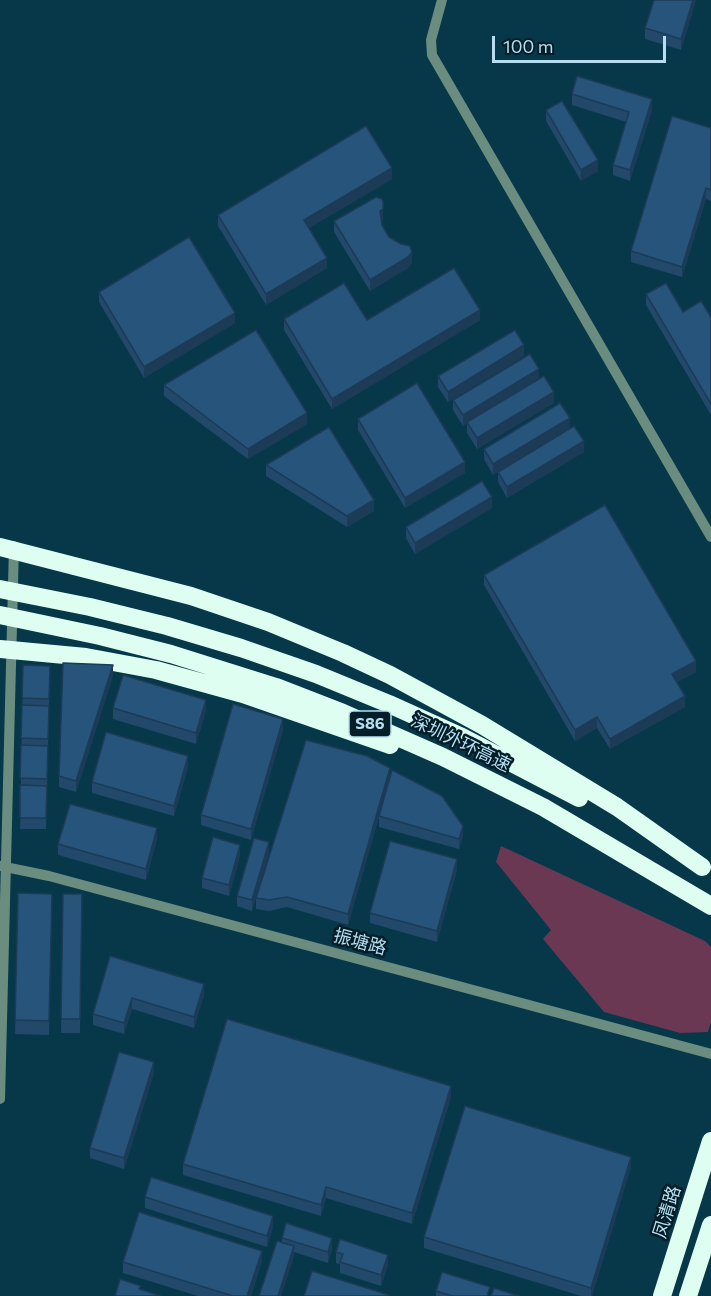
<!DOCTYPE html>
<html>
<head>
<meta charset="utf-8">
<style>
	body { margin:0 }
	#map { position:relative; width:711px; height:1296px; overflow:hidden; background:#06384a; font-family:Commissioner,sans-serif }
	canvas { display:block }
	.scale { position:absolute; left:492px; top:36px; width:174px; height:27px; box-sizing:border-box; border:3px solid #b7def0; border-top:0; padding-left:8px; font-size:18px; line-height:21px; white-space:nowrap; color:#b7def0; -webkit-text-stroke:4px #031e29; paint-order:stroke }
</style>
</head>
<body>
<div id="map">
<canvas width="711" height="1296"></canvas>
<div class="scale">100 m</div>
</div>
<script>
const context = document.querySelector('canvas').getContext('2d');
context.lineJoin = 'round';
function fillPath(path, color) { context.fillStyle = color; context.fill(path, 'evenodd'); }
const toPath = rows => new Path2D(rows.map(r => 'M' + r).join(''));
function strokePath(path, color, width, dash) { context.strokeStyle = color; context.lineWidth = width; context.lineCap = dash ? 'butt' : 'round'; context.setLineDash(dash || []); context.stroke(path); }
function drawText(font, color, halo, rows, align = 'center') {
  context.font = font + ' Commissioner,"Noto Sans SC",sans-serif'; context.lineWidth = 5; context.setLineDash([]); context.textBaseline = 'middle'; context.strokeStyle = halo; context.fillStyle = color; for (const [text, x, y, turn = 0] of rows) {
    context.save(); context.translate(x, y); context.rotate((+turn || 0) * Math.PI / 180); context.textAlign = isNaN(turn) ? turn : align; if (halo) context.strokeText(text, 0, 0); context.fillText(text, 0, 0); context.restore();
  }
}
const green = toPath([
	[501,846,705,941,711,947,711,1022,708,1032,680,1033,604,1012,543,939,551,930,496,862]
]);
const street = toPath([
	[442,0,431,40,432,55,711,537],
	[0,866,49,876,711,1054],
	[0,1099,14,546]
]);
const highway = toPath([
	[662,1296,711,1141],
	[688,1296,711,1225]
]);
const highwayBridge = toPath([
	[0,547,191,596,268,622,343,653,390,675,482,725,617,807,702,867],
	[0,589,90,607,167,626,241,648,316,674,389,704,462,737,579,798],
	[0,615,100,636,171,654,276,687,343,713,443,757,543,807,711,906],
	[0,649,86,657,156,670,243,694,390,745]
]);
const wall = toPath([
	[696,0,681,50,645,39,645,28],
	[572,94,652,110,630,181,613,175,613,165,626,122,572,105],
	[546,110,598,171,581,181,546,121],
	[711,128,711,201,706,199,682,277,631,262,631,251],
	[392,179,309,228,327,268,266,305,218,226,218,215],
	[383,213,383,219,382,221,382,225,389,237,412,263,408,268,370,291,334,232,334,221],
	[99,292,235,323,144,378,99,302],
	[646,294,683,312,711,317,711,415,646,305],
	[284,319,367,320,480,320,332,409,284,330],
	[524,356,448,402,438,387,438,376],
	[539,379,554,403,477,449,467,433,467,423,463,426,453,410,453,400],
	[164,385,307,424,248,459,164,396],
	[358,419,465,473,405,508,358,430],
	[570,428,584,452,507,498,498,482,498,472,493,475,484,459,484,449],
	[266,465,374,511,347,527,266,476],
	[492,508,415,554,406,538,406,527],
	[484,575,696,672,677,682,685,707,610,749,597,728,575,741,484,585],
	[23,665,50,666,46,829,20,829],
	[113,676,76,792,59,787,59,776],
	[113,708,206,711,196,744,113,719],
	[283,730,251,840,201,825,201,815],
	[188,767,174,816,92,793,92,782],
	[390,777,463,836,459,849,379,827,379,817,348,925,287,907,269,911,256,909,256,898],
	[157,839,146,880,58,855,58,844],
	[269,853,252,911,237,906,237,896],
	[240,856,229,896,202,888,202,878],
	[457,870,437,942,370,923,370,913],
	[18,893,52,894,49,1035,15,1034],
	[63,894,82,894,80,1033,61,1033],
	[110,956,204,995,194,1028,132,1009,124,1034,93,1025,93,1014],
	[154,1073,124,1169,90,1158,90,1148],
	[451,1097,412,1224,326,1198,321,1216,183,1175,183,1164],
	[631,1167,592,1296,581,1296,424,1248,424,1237],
	[145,1197,273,1227,267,1247,145,1208],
	[282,1238,332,1249,328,1263,294,1252,294,1257,282,1242],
	[336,1252,388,1265,381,1286,340,1273,340,1264,336,1263],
	[262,1261,251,1296,198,1296,123,1273,123,1262],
	[436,1291,490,1296,436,1296]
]);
const shadedWall = toPath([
	[693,0,696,0,681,50,681,39],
	[652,99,652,110,630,181,630,170],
	[598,160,598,171,581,181,581,170],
	[392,168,392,179,304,231,304,220],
	[706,188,706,199,682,277,682,267],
	[383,202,383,219,380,222,380,211],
	[412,252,412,263,408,268,370,291,370,280],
	[327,258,327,268,266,305,266,294],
	[480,310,480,320,332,409,332,399],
	[235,313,235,323,144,378,144,367],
	[524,345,524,356,448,402,448,392],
	[539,369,539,380,463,426,463,415],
	[554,392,554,403,477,449,477,438],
	[307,413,307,424,248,459,248,449],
	[570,418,570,429,493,475,493,464],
	[584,441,584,452,507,498,507,487],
	[465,462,465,473,405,508,405,498],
	[492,497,492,508,415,554,415,543],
	[374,500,374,511,347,527,347,516],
	[696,661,696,672,672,685,672,674],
	[113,665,113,676,76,792,76,781],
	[685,696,685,707,610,749,610,739],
	[206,700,206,711,196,744,196,733],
	[597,717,597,728,575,741,575,730],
	[283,719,283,730,251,840,251,829],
	[188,756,188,767,174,816,174,806],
	[390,768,390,778,348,925,348,914],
	[463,826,463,836,459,849,459,839],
	[157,828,157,839,146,880,146,869],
	[269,842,269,853,252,911,252,900],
	[240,845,240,856,229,896,229,885],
	[457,859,457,870,437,942,437,931],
	[204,984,204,995,194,1028,194,1017],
	[132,998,132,1009,124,1034,124,1023],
	[154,1062,154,1073,124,1169,124,1158],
	[451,1086,451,1097,412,1224,412,1213],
	[631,1157,631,1167,592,1296,591,1296,591,1288],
	[326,1187,326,1198,321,1216,321,1205],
	[273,1216,273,1227,267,1247,267,1236],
	[332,1238,332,1249,328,1263,328,1252],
	[294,1246,294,1257,281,1296,278,1296],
	[262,1251,262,1261,251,1296,247,1296],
	[388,1255,388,1265,381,1286,381,1275]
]);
const building = toPath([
	[654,0,693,0,681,39,645,28,654,0],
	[577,76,652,99,630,170,613,165,629,112,572,94,577,76],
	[562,101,598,160,581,170,546,110,562,101],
	[672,116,711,128,711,190,706,188,682,267,631,251,672,116],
	[366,126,392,168,304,220,327,258,266,294,218,215,366,126],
	[376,197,382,199,383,202,383,209,380,211,382,225,389,237,401,244,410,246,412,252,408,257,370,280,334,221,376,197],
	[189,237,235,313,144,367,99,292,189,237],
	[454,268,480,310,332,399,284,319,344,283,367,320,454,268],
	[666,283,683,312,701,301,711,317,711,404,646,294,666,283],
	[256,330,307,413,248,449,164,385,256,330],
	[515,330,524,345,448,392,438,376,515,330],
	[530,354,539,369,463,415,453,400,530,354],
	[544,376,554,392,477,438,467,422,544,376],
	[417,383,465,462,405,498,358,419,417,383],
	[560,403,570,418,493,464,484,449,560,403],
	[574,426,584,441,507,487,498,472,574,426],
	[329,427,374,500,347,516,266,465,329,427],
	[482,481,492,497,415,543,406,527,482,481],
	[605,505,696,661,672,674,685,696,610,739,597,717,575,730,484,575,605,505],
	[63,663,113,665,76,781,59,776,63,663],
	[23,665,50,666,49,699,22,698,23,665],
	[123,675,206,700,196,733,113,708,123,675],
	[233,704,283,719,251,829,201,815,233,704],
	[22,705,49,706,48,739,21,738,22,705],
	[106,732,188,756,174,806,92,782,106,732],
	[306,740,367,756,390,768,348,914,287,897,269,900,256,898,306,740],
	[21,745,48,746,47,779,20,778,21,745],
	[392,770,442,796,463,826,459,839,379,816,392,770],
	[20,785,47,786,46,818,20,818,20,785],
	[70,804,157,828,146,869,58,844,70,804],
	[213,837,240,845,229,885,202,878,213,837],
	[254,838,269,842,252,900,237,896,254,838],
	[390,841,457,859,437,931,370,913,390,841],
	[18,893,52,894,49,1021,15,1020,18,893],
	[63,894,82,894,80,1019,61,1019,63,894],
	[110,956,204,984,194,1017,132,998,124,1023,93,1014,110,956],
	[227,1019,451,1086,412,1213,326,1187,321,1205,183,1164,227,1019],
	[119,1052,154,1062,124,1158,90,1148,119,1052],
	[465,1106,631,1157,591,1288,424,1237,465,1106],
	[151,1177,273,1216,267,1236,145,1197,151,1177],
	[139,1212,262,1251,247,1296,233,1296,123,1262,139,1212],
	[286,1223,332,1238,328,1252,282,1238,286,1223],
	[340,1239,388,1255,381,1275,340,1262,343,1254,336,1252,340,1239],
	[277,1241,294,1246,278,1296,259,1296,277,1241],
	[312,1271,389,1295,388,1296,304,1296,312,1271],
	[442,1272,490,1287,487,1296,453,1296,436,1291,442,1272],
	[120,1279,141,1286,139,1289,161,1296,115,1296,120,1279],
	[494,1288,519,1296,491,1296,494,1288]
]);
const shields = [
	[370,724,42]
];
const shieldNames = [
	["S86",370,724]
];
const streetNames = [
	["深圳外环高速",461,743,26],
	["振塘路",360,942,15],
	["凤清路",667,1212,-73]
];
fillPath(green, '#6b3854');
strokePath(street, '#6b8d7f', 10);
strokePath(highway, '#ddfef0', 18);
strokePath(highwayBridge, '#ddfef0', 18);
fillPath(wall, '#22486a');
fillPath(shadedWall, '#1b3b56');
fillPath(building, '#27547b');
strokePath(building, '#1b3b56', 1.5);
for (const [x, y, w] of shields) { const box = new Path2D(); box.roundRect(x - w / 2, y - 13, w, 26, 4.5); context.fillStyle = '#031e29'; context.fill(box); strokePath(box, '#b7def0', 1.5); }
drawText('bold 16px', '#b7def0', null, shieldNames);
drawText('18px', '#b7def0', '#031e29', streetNames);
</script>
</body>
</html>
